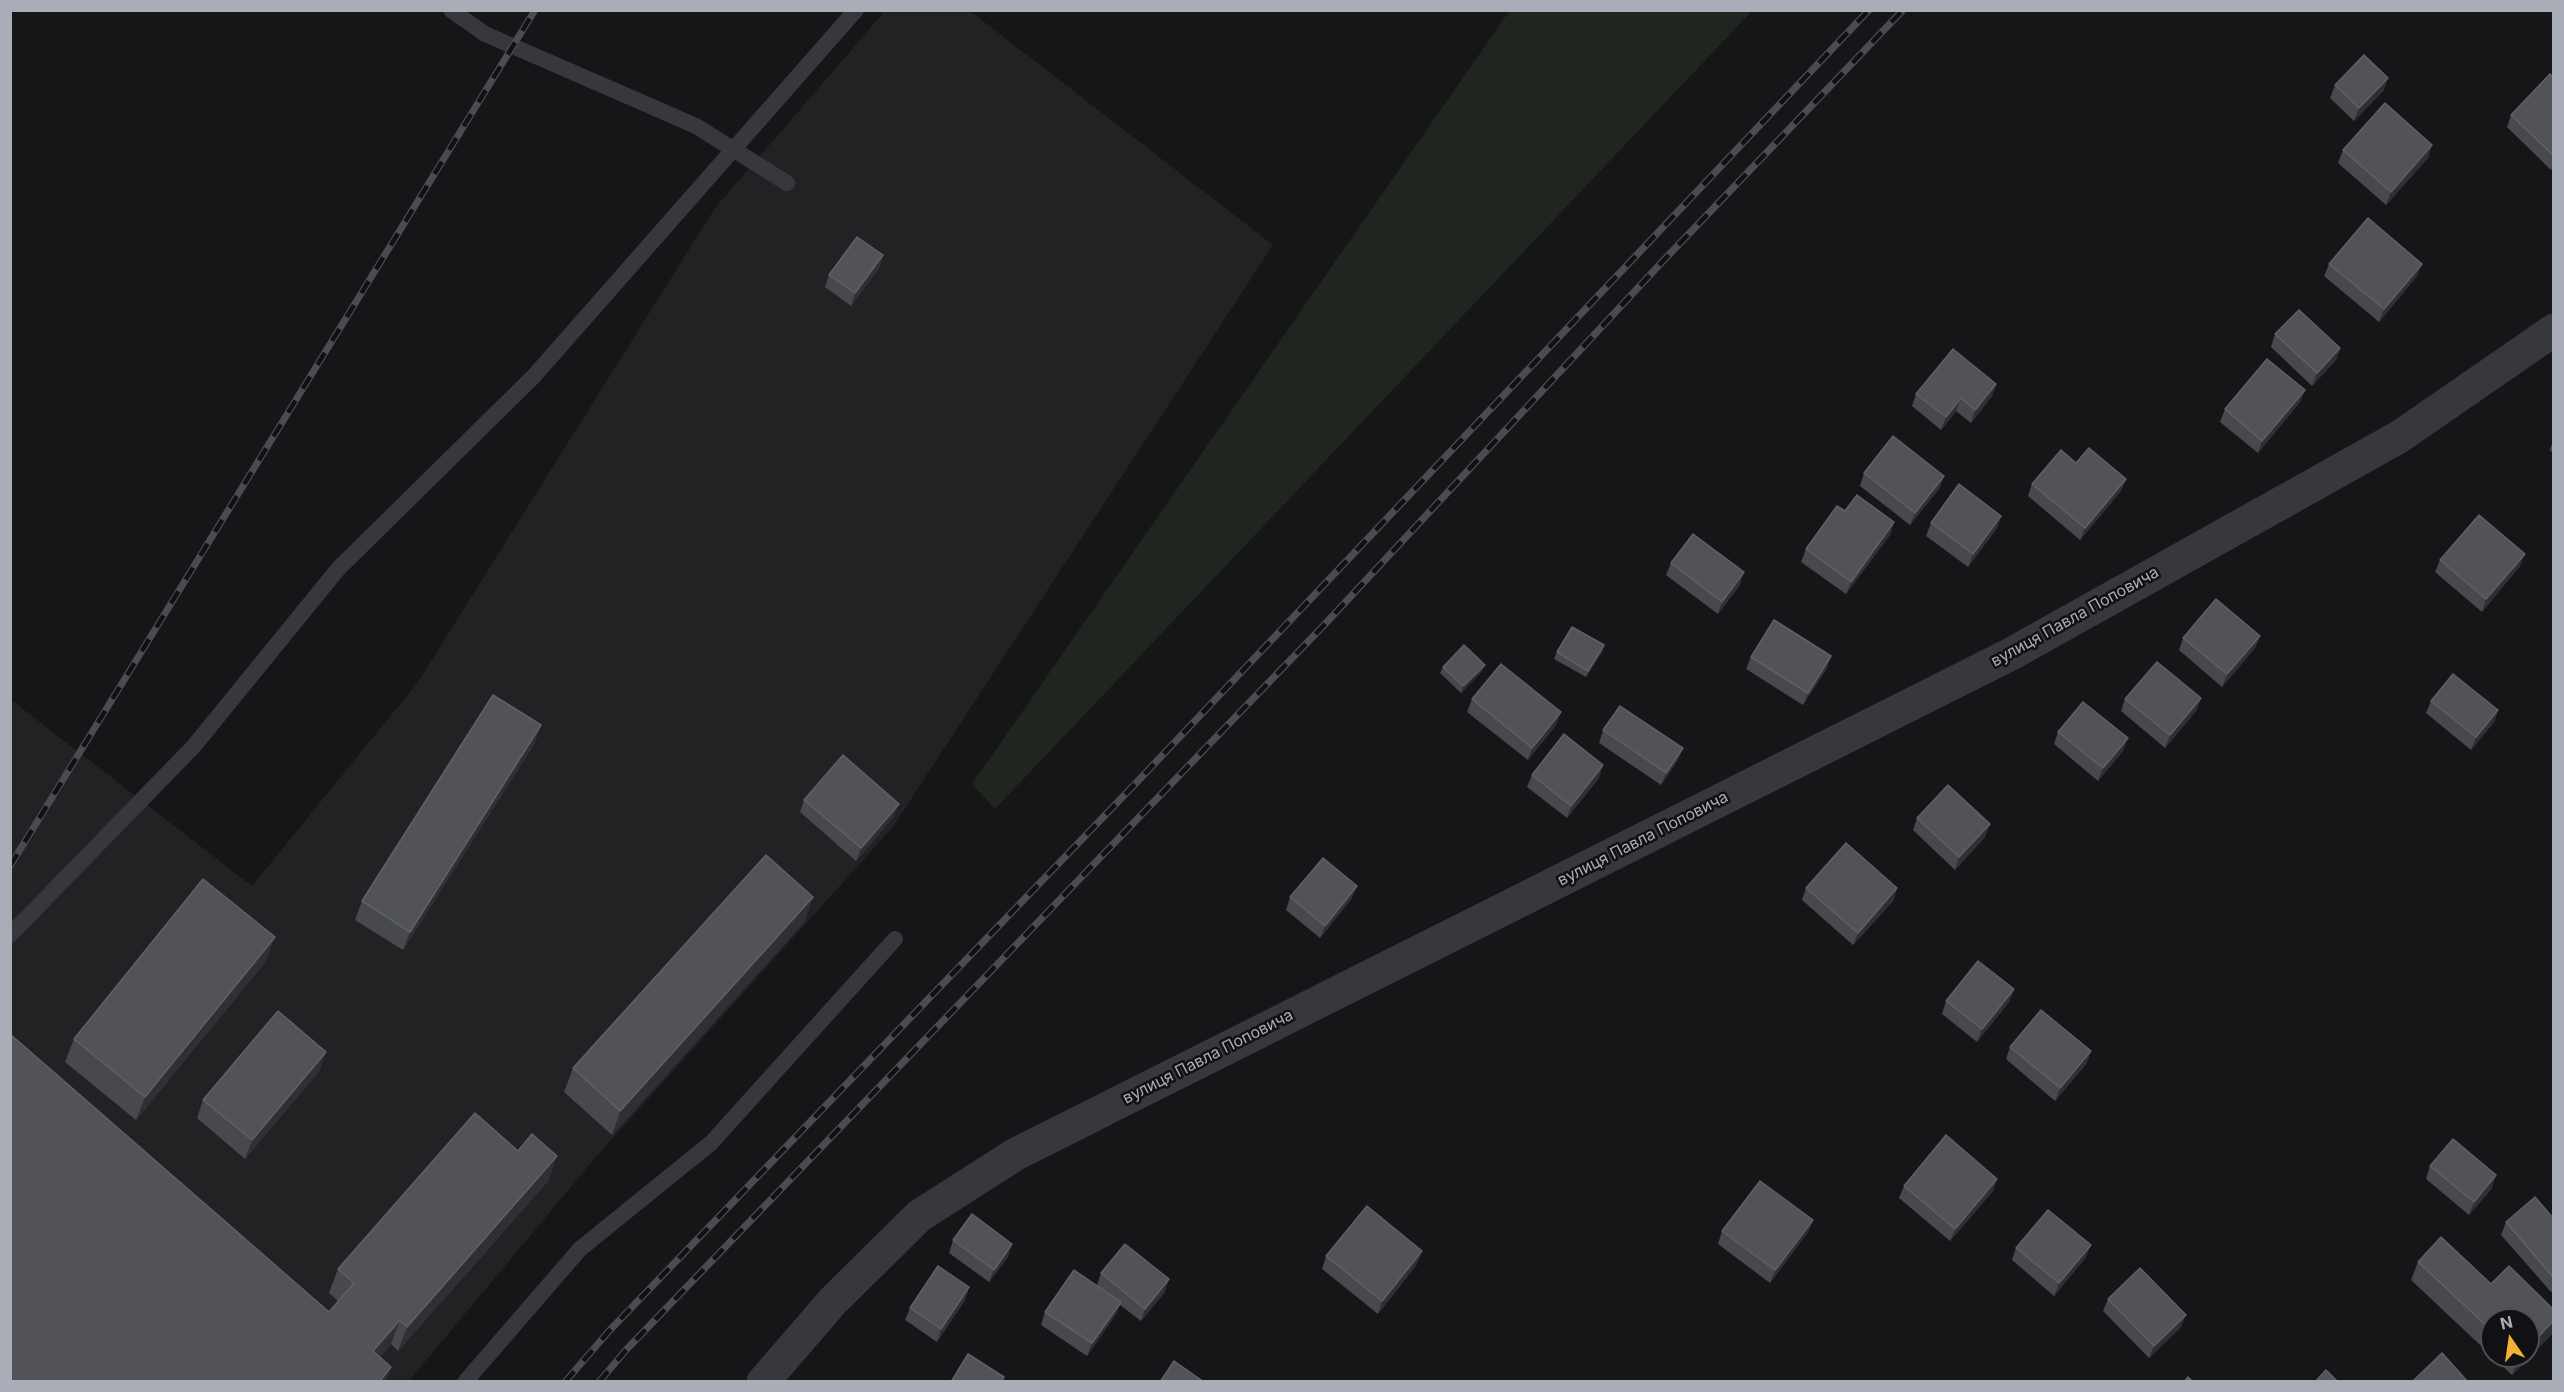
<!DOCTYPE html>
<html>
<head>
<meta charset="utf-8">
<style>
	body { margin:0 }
	#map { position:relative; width:2564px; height:1392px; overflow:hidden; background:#161618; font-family:Inter,sans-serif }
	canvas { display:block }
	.frame { position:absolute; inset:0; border:12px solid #a8adb8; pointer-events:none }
	.north { position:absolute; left:2480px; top:1308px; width:60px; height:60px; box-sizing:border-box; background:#111113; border:2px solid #4d4f55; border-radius:50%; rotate:347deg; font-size:16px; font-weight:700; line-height:24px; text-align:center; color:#a8adb8 }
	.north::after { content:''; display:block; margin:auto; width:21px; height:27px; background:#f2b134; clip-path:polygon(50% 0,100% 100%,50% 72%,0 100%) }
</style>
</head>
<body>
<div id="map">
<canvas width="2564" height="1392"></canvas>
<div class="frame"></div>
<div class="north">N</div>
</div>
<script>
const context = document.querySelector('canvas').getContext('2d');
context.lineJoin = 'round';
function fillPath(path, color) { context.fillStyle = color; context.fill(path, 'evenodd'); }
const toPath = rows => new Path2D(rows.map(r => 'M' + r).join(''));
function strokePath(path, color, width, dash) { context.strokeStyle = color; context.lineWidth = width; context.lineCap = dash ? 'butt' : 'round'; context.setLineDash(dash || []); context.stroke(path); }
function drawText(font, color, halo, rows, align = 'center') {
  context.font = font + ' Inter,sans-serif'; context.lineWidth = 5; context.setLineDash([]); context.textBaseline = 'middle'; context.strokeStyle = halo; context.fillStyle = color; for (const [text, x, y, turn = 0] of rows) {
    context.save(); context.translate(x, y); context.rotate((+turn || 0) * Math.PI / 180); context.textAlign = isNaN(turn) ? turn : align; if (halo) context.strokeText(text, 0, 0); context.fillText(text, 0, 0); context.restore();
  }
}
const built = toPath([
	[885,11,970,11,1273,245,892,828,595,1158,409,1381,11,1381,10,699,252,886,418,682,715,208]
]);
const green = toPath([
	[1510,10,1752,11,995,809,972,784]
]);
const service = toPath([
	[451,10,485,34,696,126,787,183],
	[10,935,194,746,338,569,534,376,856,10],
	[465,1382,580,1249,711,1143,895,939]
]);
const tertiary = toPath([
	[763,1382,833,1301,919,1216,1016,1154,2011,654,2399,437,2554,330]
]);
const rail = toPath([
	[10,866,535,10],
	[565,1382,609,1331,1136,783,1869,10],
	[599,1382,626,1350,1326,623,1662,262,1903,10]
]);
const wall = toPath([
	[2553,77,2553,167,2551,170,2507,127,2511,115],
	[2335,85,2384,90,2354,121,2330,98],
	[2432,145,2428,158,2386,205,2338,163,2343,150],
	[883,255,879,268,851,306,825,287,829,275],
	[2329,264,2417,276,2379,322,2324,276],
	[2275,334,2340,348,2336,360,2312,386,2271,347],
	[1996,384,1992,396,1971,423,1956,411,1941,430,1912,406,1916,394],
	[2305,390,2300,402,2258,453,2220,422,2225,409],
	[2553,440,2553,453,2550,450],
	[2076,463,2126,479,2121,491,2080,540,2028,496,2032,484],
	[1864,473,1944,476,1939,489,1910,525,1860,486],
	[1845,511,1894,522,1890,535,1846,594,1801,562,1806,549],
	[2001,516,1997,528,1968,567,1926,536,1931,523],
	[2440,560,2520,566,2482,612,2435,572],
	[1671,563,1740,585,1718,614,1666,575],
	[2260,636,2255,648,2222,687,2179,650,2183,638],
	[1604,645,1602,652,1586,677,1554,659,1557,652],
	[1751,657,1827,668,1803,705,1746,669],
	[1443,667,1482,671,1461,693,1440,673],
	[2201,698,2196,711,2165,748,2121,711,2125,699],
	[1472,699,1556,725,1528,760,1467,712],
	[2431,701,2498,710,2494,722,2471,750,2426,713],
	[541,725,534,744,403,950,355,920,362,901],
	[1603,730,1678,760,1661,785,1599,743],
	[2058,732,2123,751,2098,781,2054,744],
	[1532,775,1599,778,1567,818,1527,787],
	[804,800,894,816,856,861,800,812],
	[1917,818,1990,824,1985,837,1955,870,1913,830],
	[1806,888,1897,888,1893,901,1853,945,1802,900],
	[1290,897,1352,898,1320,938,1286,910],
	[805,921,612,1135,564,1092,573,1068],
	[266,961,136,1120,65,1062,74,1039],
	[2014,989,2009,1002,1977,1042,1942,1014,1946,1001],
	[2010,1047,2091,1051,2086,1064,2055,1101,2006,1059],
	[320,1070,245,1159,197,1118,203,1100],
	[2430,1166,2492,1188,2469,1215,2426,1179],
	[549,1180,398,1351,391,1344,380,1357,329,1312,338,1301,329,1293,338,1269],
	[1904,1186,1993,1191,1950,1241,1899,1198],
	[2553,1218,2553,1290,2551,1292,2501,1235,2506,1222],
	[1813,1220,1808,1232,1770,1283,1718,1244,1722,1231],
	[953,1240,1008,1257,989,1282,949,1253],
	[2016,1248,2086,1257,2054,1296,2012,1260],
	[1326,1256,1417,1264,1378,1314,1322,1269],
	[2418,1262,2491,1284,2553,1333,2512,1375,2411,1280],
	[2492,1320,2528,1356,2492,1356],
	[1101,1273,1165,1292,1141,1321,1120,1305,1116,1314,1087,1356,1041,1325,1045,1312,1097,1285],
	[969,1287,965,1300,937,1342,905,1320,910,1308],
	[2108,1299,2181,1327,2149,1358,2103,1311]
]);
const shadedWall = toPath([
	[2388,78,2384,90,2354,121,2359,108],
	[2432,145,2428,158,2386,205,2391,192],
	[883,255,879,268,851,306,855,293],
	[2422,264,2417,276,2379,322,2384,309],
	[2340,348,2336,360,2312,386,2317,373],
	[1996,384,1992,396,1971,423,1975,410],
	[2305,390,2300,402,2258,453,2262,441],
	[1961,398,1956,411,1941,430,1946,417],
	[1944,476,1939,489,1910,525,1915,513],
	[2126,479,2121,491,2080,540,2085,528],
	[2001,516,1997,528,1968,567,1973,554],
	[1894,522,1890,535,1846,594,1851,582],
	[2525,554,2520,566,2482,612,2486,599],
	[1744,572,1740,585,1718,614,1722,602],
	[2260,636,2255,648,2222,687,2227,674],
	[1604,645,1602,652,1586,677,1588,671],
	[1831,656,1827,668,1803,705,1808,693],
	[1485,665,1482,671,1461,693,1463,686],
	[2201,698,2196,711,2165,748,2170,735],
	[2498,710,2494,722,2471,750,2476,737],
	[1561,712,1556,725,1528,760,1532,748],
	[541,725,534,744,403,950,410,932],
	[2128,738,2123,751,2098,781,2103,768],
	[1683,748,1678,760,1661,785,1666,773],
	[1603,765,1599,778,1567,818,1571,806],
	[899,804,894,816,856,861,861,848],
	[1990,824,1985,837,1955,870,1959,857],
	[1357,886,1352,898,1320,938,1325,926],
	[1897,888,1893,901,1853,945,1858,933],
	[813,897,805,921,612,1135,620,1111],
	[275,937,266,961,136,1120,145,1097],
	[2014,989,2009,1002,1977,1042,1982,1029],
	[2091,1051,2086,1064,2055,1101,2060,1088],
	[326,1052,320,1070,245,1159,252,1140],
	[557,1156,549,1180,398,1351,407,1327],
	[2496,1175,2492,1188,2469,1215,2474,1202],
	[1997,1179,1993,1191,1950,1241,1955,1229],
	[1813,1220,1808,1232,1770,1283,1775,1270],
	[1012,1244,1008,1257,989,1282,994,1270],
	[2091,1245,2086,1257,2054,1296,2059,1283],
	[1422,1251,1417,1264,1378,1314,1382,1301],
	[1169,1279,1165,1292,1141,1321,1145,1309],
	[969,1287,965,1300,937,1342,941,1329],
	[1121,1302,1116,1314,1087,1356,1092,1343],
	[2186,1315,2181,1327,2149,1358,2154,1346],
	[400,1320,391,1344,364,1375,373,1351],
	[2553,1321,2553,1333,2512,1375,2519,1357,2520,1356,2528,1356,2528,1348],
	[391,1367,386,1382,379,1382]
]);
const building = toPath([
	[2364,55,2388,78,2359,108,2335,85,2364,55],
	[2550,74,2553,77,2553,155,2511,115,2550,74],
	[2385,103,2432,145,2391,192,2343,150,2385,103],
	[2368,218,2422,264,2384,309,2329,264,2368,218],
	[857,237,883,255,855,293,829,275,857,237],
	[2299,310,2340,348,2317,373,2275,334,2299,310],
	[1953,349,1996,384,1975,410,1961,398,1946,417,1916,394,1953,349],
	[2267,359,2305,390,2262,441,2225,409,2267,359],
	[1893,436,1944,476,1915,513,1864,473,1893,436],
	[2089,448,2126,479,2085,528,2032,484,2061,450,2076,463,2089,448],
	[1959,484,2001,516,1973,554,1931,523,1959,484],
	[1857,495,1894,522,1851,582,1806,549,1837,506,1845,511,1857,495],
	[2479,515,2525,554,2486,599,2440,560,2479,515],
	[1693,534,1744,572,1722,602,1671,563,1693,534],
	[2216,599,2260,636,2227,674,2183,638,2216,599],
	[1774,620,1831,656,1808,693,1751,657,1774,620],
	[1572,627,1604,645,1588,671,1557,652,1572,627],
	[1464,645,1485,665,1463,686,1443,667,1464,645],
	[2157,662,2201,698,2170,735,2125,699,2157,662],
	[1501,664,1561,712,1532,748,1472,699,1501,664],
	[2453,674,2498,710,2476,737,2431,701,2453,674],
	[493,695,541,725,410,932,362,901,493,695],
	[2083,702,2128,738,2103,768,2058,732,2083,702],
	[1620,706,1683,748,1666,773,1603,730,1620,706],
	[1564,734,1603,765,1571,806,1532,775,1564,734],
	[843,755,899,804,861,848,804,800,843,755],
	[1948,785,1990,824,1959,857,1917,818,1948,785],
	[1846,843,1897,888,1858,933,1806,888,1846,843],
	[766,855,813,897,620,1111,573,1068,766,855],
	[1323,858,1357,886,1325,926,1290,897,1323,858],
	[203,879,275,937,145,1097,74,1039,203,879],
	[1978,961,2014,989,1982,1029,1946,1001,1978,961],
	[2041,1010,2091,1051,2060,1088,2010,1047,2041,1010],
	[278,1011,326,1052,252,1140,203,1100,278,1011],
	[10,1034,329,1312,354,1283,338,1269,475,1113,518,1151,532,1134,557,1156,407,1327,400,1320,373,1351,391,1367,379,1382,10,1382,10,1034],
	[1946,1135,1997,1179,1955,1229,1904,1186,1946,1135],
	[2453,1139,2496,1175,2474,1202,2430,1166,2453,1139],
	[1760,1181,1813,1220,1775,1270,1722,1231,1760,1181],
	[2535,1197,2553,1218,2553,1277,2506,1222,2535,1197],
	[1367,1206,1422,1251,1382,1301,1326,1256,1367,1206],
	[2048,1210,2091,1245,2059,1283,2016,1248,2048,1210],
	[972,1214,1012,1244,994,1270,953,1240,972,1214],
	[2441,1237,2491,1284,2509,1266,2553,1309,2553,1321,2528,1348,2528,1320,2492,1320,2492,1331,2418,1262,2441,1237],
	[1125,1244,1169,1279,1145,1309,1101,1273,1125,1244],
	[938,1266,969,1287,941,1329,910,1308,938,1266],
	[2140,1268,2186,1315,2154,1346,2108,1299,2140,1268],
	[1074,1270,1121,1302,1092,1343,1045,1312,1074,1270],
	[2442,1353,2468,1382,2412,1382,2442,1353],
	[968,1354,1004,1377,1001,1382,951,1382,968,1354],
	[1174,1361,1204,1382,1160,1382,1174,1361],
	[2326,1370,2338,1382,2315,1382,2326,1370],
	[2188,1377,2193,1382,2184,1382,2188,1377]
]);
const streetNames = [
	["вулиця Павла Поповича",2075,617,-29],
	["вулиця Павла Поповича",1643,839,-27],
	["вулиця Павла Поповича",1208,1057,-27]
];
fillPath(built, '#222225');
fillPath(green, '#1e261f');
strokePath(service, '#37383d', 16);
strokePath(tertiary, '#37383d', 33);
strokePath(rail, '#4a4c52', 7);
strokePath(rail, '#111113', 4.5, [14]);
fillPath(wall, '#47494d');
fillPath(shadedWall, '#2f3033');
fillPath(building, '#525359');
strokePath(building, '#5f6168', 1.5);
drawText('16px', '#a8adb8', '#111113', streetNames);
</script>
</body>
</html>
